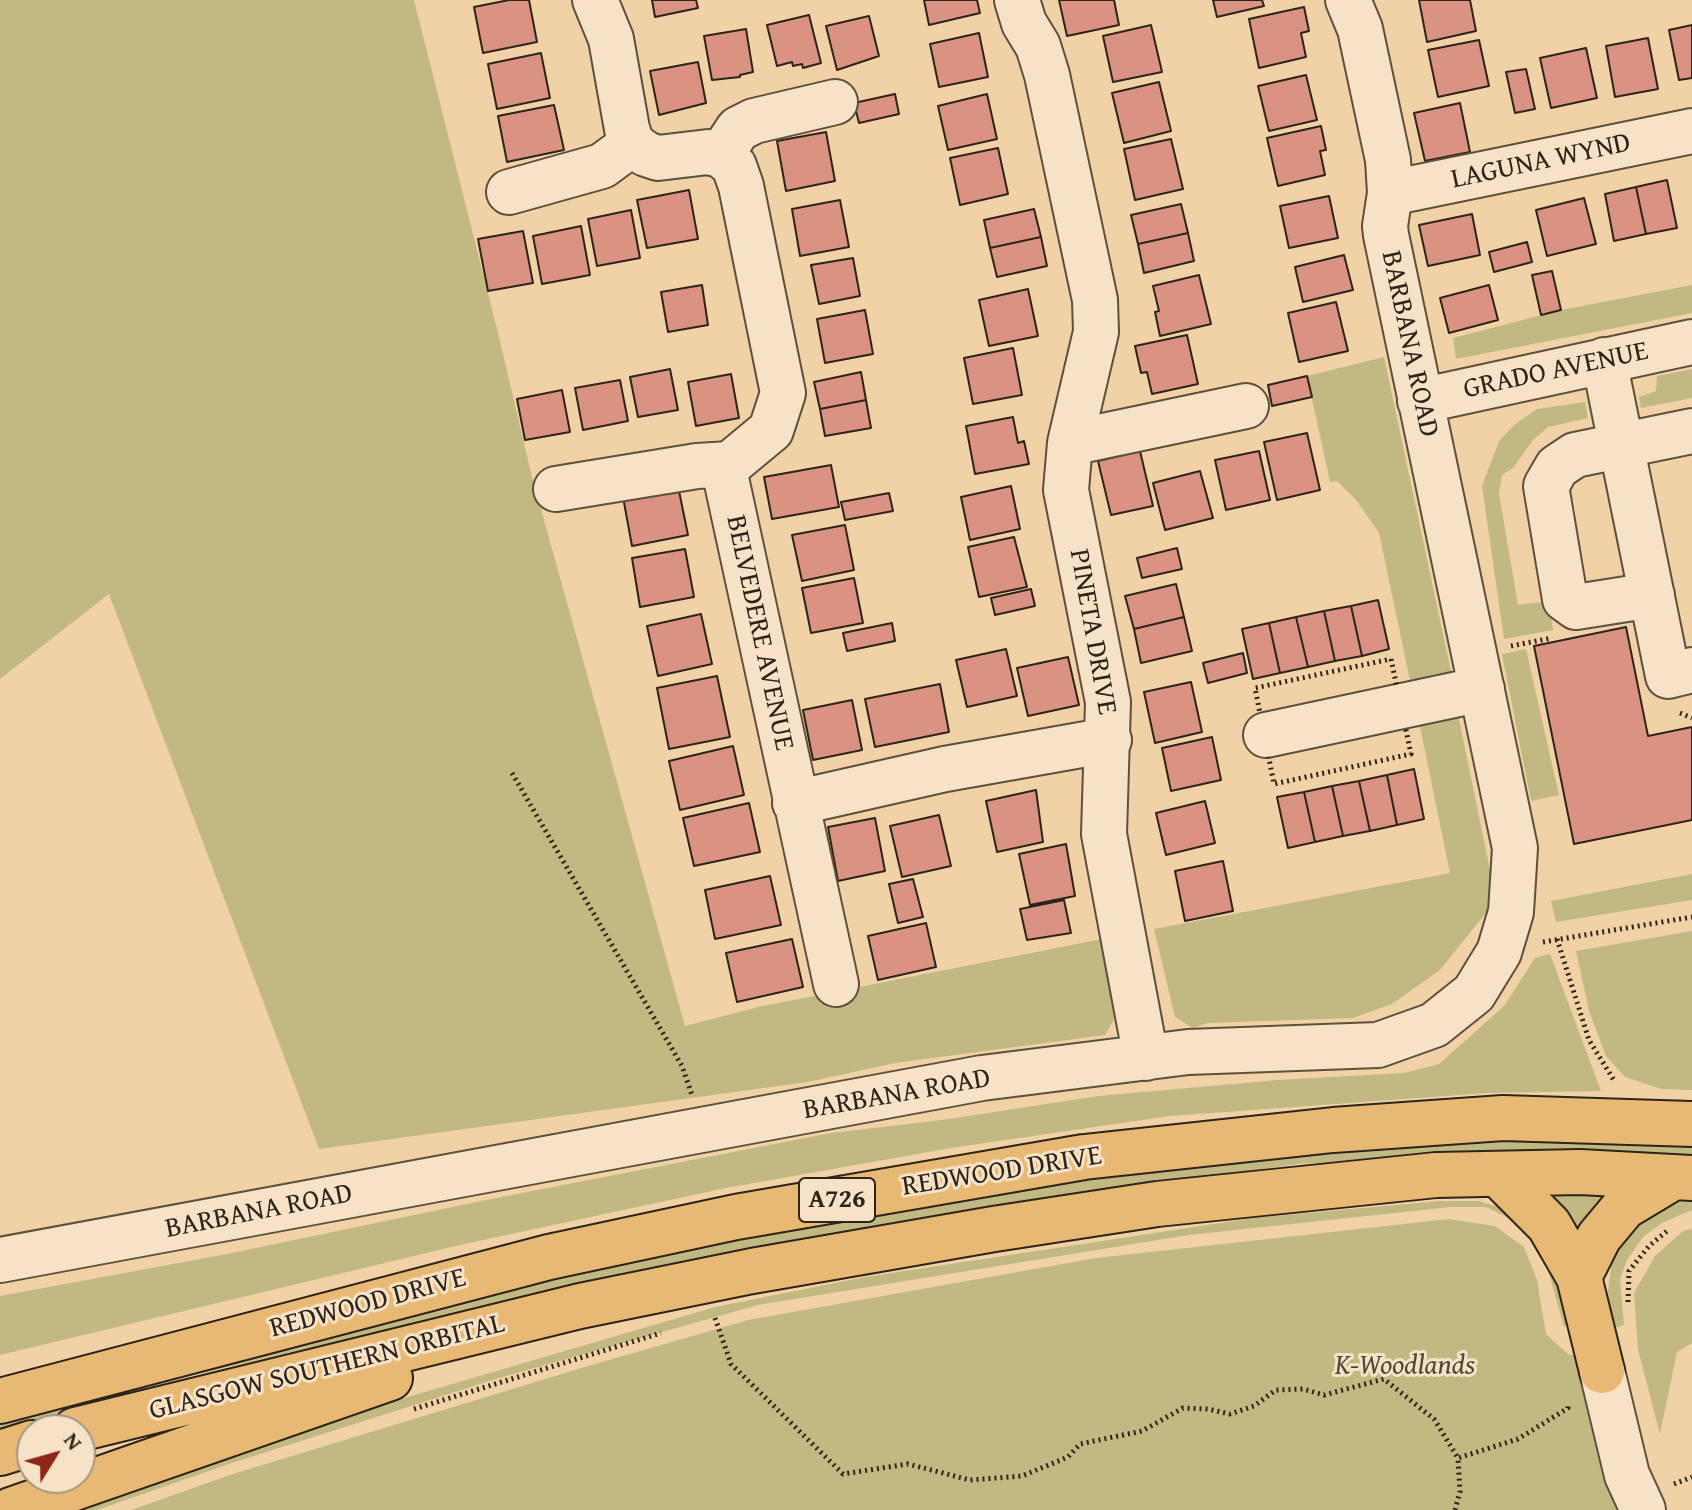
<!DOCTYPE html>
<html>
<head>
<meta charset="utf-8">
<style>
	body { margin:0 }
	#map { position:relative; width:1692px; height:1510px; overflow:hidden; background:#f1d2a7; font-family:"Gentium Book Plus",serif }
	canvas { display:block }
	.north { position:absolute; left:16px; top:1414px; width:80px; height:80px; box-sizing:border-box; background:#f6e2c6; border:2px solid #a69681; border-radius:50%; rotate:53deg; font-size:22px; font-weight:700; line-height:32px; text-align:center; color:#2d241a }
	.north::after { content:''; display:block; margin:auto; width:28px; height:36px; background:#8f2418; clip-path:polygon(50% 0,100% 100%,50% 72%,0 100%) }
</style>
</head>
<body>
<div id="map">
<canvas width="1692" height="1510"></canvas>
<div class="north">N</div>
</div>
<script>
const context = document.querySelector('canvas').getContext('2d');
context.lineJoin = 'round';
function fillPath(path, color) { context.fillStyle = color; context.fill(path, 'evenodd'); }
const toPath = rows => new Path2D(rows.map(r => 'M' + r).join(''));
function strokePath(path, color, width, dash) { context.strokeStyle = color; context.lineWidth = width; context.lineCap = dash ? 'butt' : 'round'; context.setLineDash(dash || []); context.stroke(path); }
function drawText(font, color, halo, rows, align = 'center') {
  context.font = font + ' "Gentium Book Plus",serif'; context.lineWidth = 6; context.setLineDash([]); context.textBaseline = 'middle'; context.strokeStyle = halo; context.fillStyle = color; for (const [text, x, y, turn = 0] of rows) {
    context.save(); context.translate(x, y); context.rotate((+turn || 0) * Math.PI / 180); context.textAlign = isNaN(turn) ? turn : align; if (halo) context.strokeText(text, 0, 0); context.fillText(text, 0, 0); context.restore();
  }
}
const green = toPath([
	[0,0,414,0,499,337,532,477,685,1026,758,1007,1107,938,1118,1013,1105,1035,895,1063,808,1082,319,1149,109,594,0,679],
	[1692,285,1692,313,1456,359,1453,338,1561,310],
	[1384,357,1453,681,1412,690,1379,533,1357,501,1337,481,1330,482,1307,376],
	[1692,369,1692,398,1641,408,1639,397,1656,391,1657,376],
	[1585,402,1588,418,1548,427,1533,440,1513,468,1502,475,1499,493,1518,605,1549,601,1553,630,1504,639,1482,486,1499,441,1514,425,1537,409],
	[1526,649,1559,795,1531,801,1502,654],
	[1457,709,1491,875,1489,909,1440,970,1392,1004,1353,1018,1208,1023,1193,1028,1175,1017,1154,929,1450,873,1418,717],
	[1692,874,1692,900,1556,922,1551,901],
	[1692,931,1692,1090,1661,1089,1625,1077,1606,1056,1589,1011,1576,951],
	[1550,954,1601,1091,1488,1093,1170,1116,951,1148,726,1188,460,1245,0,1355,0,1296,227,1254,486,1200,831,1133,942,1120,1098,1096,1278,1080,1404,1073,1439,1064,1504,1006,1535,958],
	[1522,1138,1692,1143,1692,1156,1580,1150,1298,1164,1000,1205,693,1261,431,1319,185,1377,0,1430,0,1415,164,1369,642,1258,874,1214,1073,1182,1357,1146],
	[1548,1190,1608,1190,1588,1220,1581,1240,1564,1207],
	[1692,1196,1692,1210,1662,1223,1644,1236,1627,1260,1620,1279,1624,1325,1612,1329,1608,1291,1613,1252,1649,1202],
	[1439,1201,1479,1201,1510,1211,1552,1262,1568,1325,1564,1327,1547,1266,1526,1235,1511,1219,1486,1207,1451,1207,1189,1235,758,1305,499,1378,229,1464,97,1510,72,1510,377,1406,715,1307,865,1277,1253,1218],
	[1449,1219,1495,1226,1524,1247,1537,1280,1546,1334,1569,1355,1578,1355,1621,1510,131,1510,233,1474,588,1366,748,1320,1096,1258],
	[1692,1229,1692,1343,1677,1352,1660,1434,1638,1350,1634,1293,1655,1256,1683,1231]
]);
const building = toPath([
	[509,0,529,0,537,42,483,53,474,7,509,0],
	[652,0,696,0,698,8,655,17,652,0],
	[924,0,977,0,980,13,929,25,924,0],
	[1059,0,1114,0,1119,25,1067,36,1059,0],
	[1213,0,1262,0,1264,6,1217,17,1213,0],
	[1419,0,1470,0,1476,31,1427,42,1419,0],
	[1304,7,1309,31,1301,33,1306,57,1259,68,1249,19,1304,7],
	[809,15,821,63,803,68,802,64,793,66,792,62,777,66,767,25,809,15],
	[869,16,879,56,837,70,826,26,869,16],
	[1151,25,1162,72,1113,82,1103,36,1151,25],
	[1692,25,1692,78,1679,80,1669,30,1692,25],
	[746,29,753,72,740,75,740,77,712,80,704,36,746,29],
	[979,33,988,77,939,87,930,44,979,33],
	[1648,38,1658,89,1615,97,1606,46,1648,38],
	[1479,40,1489,86,1438,97,1428,50,1479,40],
	[1586,48,1597,98,1551,108,1540,58,1586,48],
	[541,53,550,98,497,109,488,64,541,53],
	[698,62,706,103,659,115,650,71,698,62],
	[1526,69,1535,109,1515,113,1506,72,1526,69],
	[1306,75,1317,120,1269,131,1258,86,1306,75],
	[1159,82,1171,131,1124,143,1112,93,1159,82],
	[895,94,899,114,859,123,854,103,895,94],
	[987,94,997,139,948,150,938,106,987,94],
	[1460,103,1470,152,1425,161,1414,113,1460,103],
	[554,105,564,150,507,162,498,116,554,105],
	[1321,126,1326,150,1320,151,1325,175,1278,186,1267,138,1321,126],
	[826,132,835,181,786,191,777,141,826,132],
	[1171,139,1183,189,1135,200,1124,149,1171,139],
	[998,148,1008,194,960,205,950,158,998,148],
	[1667,180,1677,228,1646,234,1636,187,1667,180],
	[1636,187,1646,234,1614,241,1605,194,1636,187],
	[689,190,698,239,647,248,637,200,689,190],
	[1329,196,1338,238,1289,248,1280,206,1329,196],
	[1584,198,1596,244,1547,256,1536,210,1584,198],
	[840,200,849,247,800,256,792,209,840,200],
	[1181,204,1188,233,1138,244,1131,215,1181,204],
	[1034,209,1041,237,990,248,984,220,1034,209],
	[631,210,640,258,597,266,588,219,631,210],
	[1472,214,1480,255,1428,266,1419,225,1472,214],
	[581,226,590,275,542,284,533,236,581,226],
	[523,231,533,283,488,291,478,239,523,231],
	[1188,233,1194,261,1144,273,1138,244,1188,233],
	[1041,237,1047,266,997,277,990,248,1041,237],
	[1527,242,1532,262,1494,272,1489,252,1527,242],
	[1344,255,1353,290,1303,302,1295,267,1344,255],
	[853,258,860,296,819,304,811,265,853,258],
	[1552,271,1561,310,1541,315,1532,275,1552,271],
	[1199,275,1211,324,1160,336,1155,312,1159,311,1153,286,1199,275],
	[702,285,708,325,668,332,661,292,702,285],
	[1489,285,1498,320,1449,333,1440,298,1489,285],
	[1028,289,1038,336,989,346,979,300,1028,289],
	[1336,302,1348,351,1299,362,1288,313,1336,302],
	[865,310,873,354,825,363,817,319,865,310],
	[1187,335,1198,384,1152,394,1147,372,1141,373,1135,346,1187,335],
	[1013,348,1022,395,973,404,964,358,1013,348],
	[670,369,678,410,638,417,630,377,670,369],
	[861,372,866,400,820,409,814,382,861,372],
	[731,374,739,418,696,426,688,382,731,374],
	[1307,376,1312,397,1272,406,1268,385,1307,376],
	[620,380,628,421,583,430,575,388,620,380],
	[562,390,570,432,525,440,517,399,562,390],
	[866,400,871,428,825,436,820,409,866,400],
	[1013,417,1018,443,1024,441,1029,464,975,474,966,426,1013,417],
	[1307,433,1320,490,1277,500,1264,442,1307,433],
	[1140,451,1153,506,1111,515,1098,461,1140,451],
	[1259,451,1270,500,1226,510,1215,460,1259,451],
	[831,465,839,507,772,519,764,477,831,465],
	[1200,471,1213,518,1165,530,1153,483,1200,471],
	[678,486,688,535,632,546,623,497,678,486],
	[1011,486,1020,529,970,540,961,497,1011,486],
	[889,493,893,511,845,520,841,502,889,493],
	[845,525,854,570,802,581,792,535,845,525],
	[1014,537,1027,587,979,597,968,547,1014,537],
	[1177,548,1182,569,1142,578,1137,558,1177,548],
	[685,549,694,597,640,607,632,558,685,549],
	[854,578,863,623,811,633,802,588,854,578],
	[1176,584,1184,617,1134,629,1125,596,1176,584],
	[1031,589,1035,606,995,615,991,598,1031,589],
	[1378,600,1389,649,1362,656,1351,606,1378,600],
	[1351,606,1362,656,1335,661,1324,611,1351,606],
	[1324,611,1335,661,1308,667,1296,617,1324,611],
	[701,614,712,664,658,676,647,626,701,614],
	[1184,617,1192,651,1141,663,1134,629,1184,617],
	[1296,617,1308,667,1280,673,1269,623,1296,617],
	[892,623,895,641,847,651,843,633,892,623],
	[1269,623,1280,673,1253,679,1242,629,1269,623],
	[1626,627,1648,736,1692,727,1692,820,1574,844,1534,646,1626,627],
	[1006,649,1017,696,967,707,956,660,1006,649],
	[1243,653,1247,673,1208,683,1203,663,1243,653],
	[1068,657,1079,705,1028,716,1017,668,1068,657],
	[717,676,730,737,669,749,657,688,717,676],
	[1191,682,1202,732,1155,743,1144,692,1191,682],
	[940,684,949,732,875,747,865,699,940,684],
	[852,700,862,750,813,760,803,710,852,700],
	[1212,737,1221,780,1171,791,1162,748,1212,737],
	[733,746,744,795,680,810,669,761,733,746],
	[1414,769,1424,819,1397,825,1387,775,1414,769],
	[1387,775,1397,825,1370,831,1359,781,1387,775],
	[1359,781,1370,831,1343,836,1332,786,1359,781],
	[1332,786,1343,836,1315,842,1304,792,1332,786],
	[1036,790,1043,842,997,852,986,801,1036,790],
	[1304,792,1315,842,1288,848,1277,797,1304,792],
	[1205,801,1215,843,1166,855,1156,813,1205,801],
	[749,803,760,852,694,866,683,818,749,803],
	[939,815,951,866,902,877,890,826,939,815],
	[875,818,885,871,838,881,828,827,875,818],
	[1066,844,1075,896,1030,905,1019,854,1066,844],
	[1223,861,1233,911,1185,921,1175,871,1223,861],
	[770,876,781,925,715,939,705,890,770,876],
	[913,879,923,917,898,923,889,884,913,879],
	[1064,900,1071,933,1027,940,1020,909,1064,900],
	[926,923,936,967,878,980,868,936,926,923],
	[792,939,803,987,737,1002,726,953,792,939]
]);
const path = toPath([
	[1511,646,1552,638],
	[1391,659,1411,754,1274,784,1255,688,1391,659],
	[1680,713,1692,718],
	[512,773,682,1066,692,1095],
	[1557,939,1589,1040,1615,1082],
	[1543,942,1692,917],
	[1628,1302,1629,1271,1649,1246,1667,1231],
	[715,1318,731,1364,843,1474,908,1464,970,1480,1022,1476,1068,1457,1080,1444,1142,1431,1183,1408,1208,1409,1230,1414,1254,1406,1276,1390,1303,1389,1324,1395,1384,1379,1434,1419,1458,1458],
	[414,1409,661,1333],
	[1674,1484,1692,1477],
	[1455,1510,1460,1492,1458,1458,1518,1439,1568,1408,1568,1403]
]);
const minor = toPath([
	[595,0,611,39,627,129,632,144,646,154,658,158,708,152,721,155,734,166,741,186,783,393,771,430,730,464,726,473,727,483,836,984],
	[1017,0,1024,23,1038,46,1047,75,1095,300,1096,332,1070,443,1066,490,1108,702,1104,834,1146,1058],
	[721,155,738,129,754,121,835,102],
	[509,192,602,166,632,144],
	[1390,193,1692,131],
	[1604,360,1668,676,1692,670],
	[1420,401,1692,342],
	[1070,443,1246,406],
	[556,489,697,466,730,464],
	[1652,595,1576,607,1565,599,1546,486,1557,467,1575,455,1692,431],
	[1266,735,1482,689],
	[795,803,945,769,1109,740],
	[0,1260,982,1078,1188,1052,1378,1045,1434,1025,1474,993,1499,952,1511,912,1515,848,1386,235,1385,226,1390,193,1388,160,1360,29,1348,0],
	[1602,1371,1627,1475,1643,1510]
]);
const highway = toPath([
	[1500,1176,1549,1225,1579,1277,1602,1371],
	[1579,1277,1599,1237,1624,1207,1674,1177],
	[0,1401,549,1257,736,1217,1084,1157,1333,1130,1503,1118,1692,1124],
	[75,1430,580,1306,752,1271,994,1229,1157,1204,1436,1175,1580,1172,1692,1178],
	[0,1453,32,1443],
	[11,1510,390,1378]
]);
const shields = [
	[837,1200,76]
];
const shieldNames = [
	["A726",837,1200]
];
const streetNames = [
	["LAGUNA WYND",1541,162,-12],
	["BARBANA ROAD",1409,344,78],
	["GRADO AVENUE",1556,371,-12],
	["PINETA DRIVE",1092,632,80],
	["BELVEDERE AVENUE",759,633,78],
	["BARBANA ROAD",897,1095,-10],
	["REDWOOD DRIVE",1002,1172,-9],
	["BARBANA ROAD",259,1212,-11],
	["REDWOOD DRIVE",368,1304,-15],
	["GLASGOW SOUTHERN ORBITAL",327,1368,-14]
];
const parkNames = [
	["K-Woodlands",1405,1367]
];
fillPath(green, '#c2b982');
fillPath(building, '#da9383');
strokePath(building, '#2d241a', 2);
strokePath(minor, '#5e503d', 48);
strokePath(highway, '#2d241a', 48);
strokePath(path, '#2d241a', 5, [2, 4]);
strokePath(minor, '#f6e2c6', 44);
strokePath(highway, '#e8b974', 44);
for (const [x, y, w] of shields) { const box = new Path2D(); box.roundRect(x - w / 2, y - 22, w, 44, 6); context.fillStyle = '#f6e2c6'; context.fill(box); strokePath(box, '#2d241a', 2); }
drawText('bold 26px', '#2d241a', null, shieldNames);
drawText('28px', '#2d241a', '#f6e2c6', streetNames);
drawText('italic 28px', '#524934', '#f6e2c6', parkNames);
</script>
</body>
</html>
